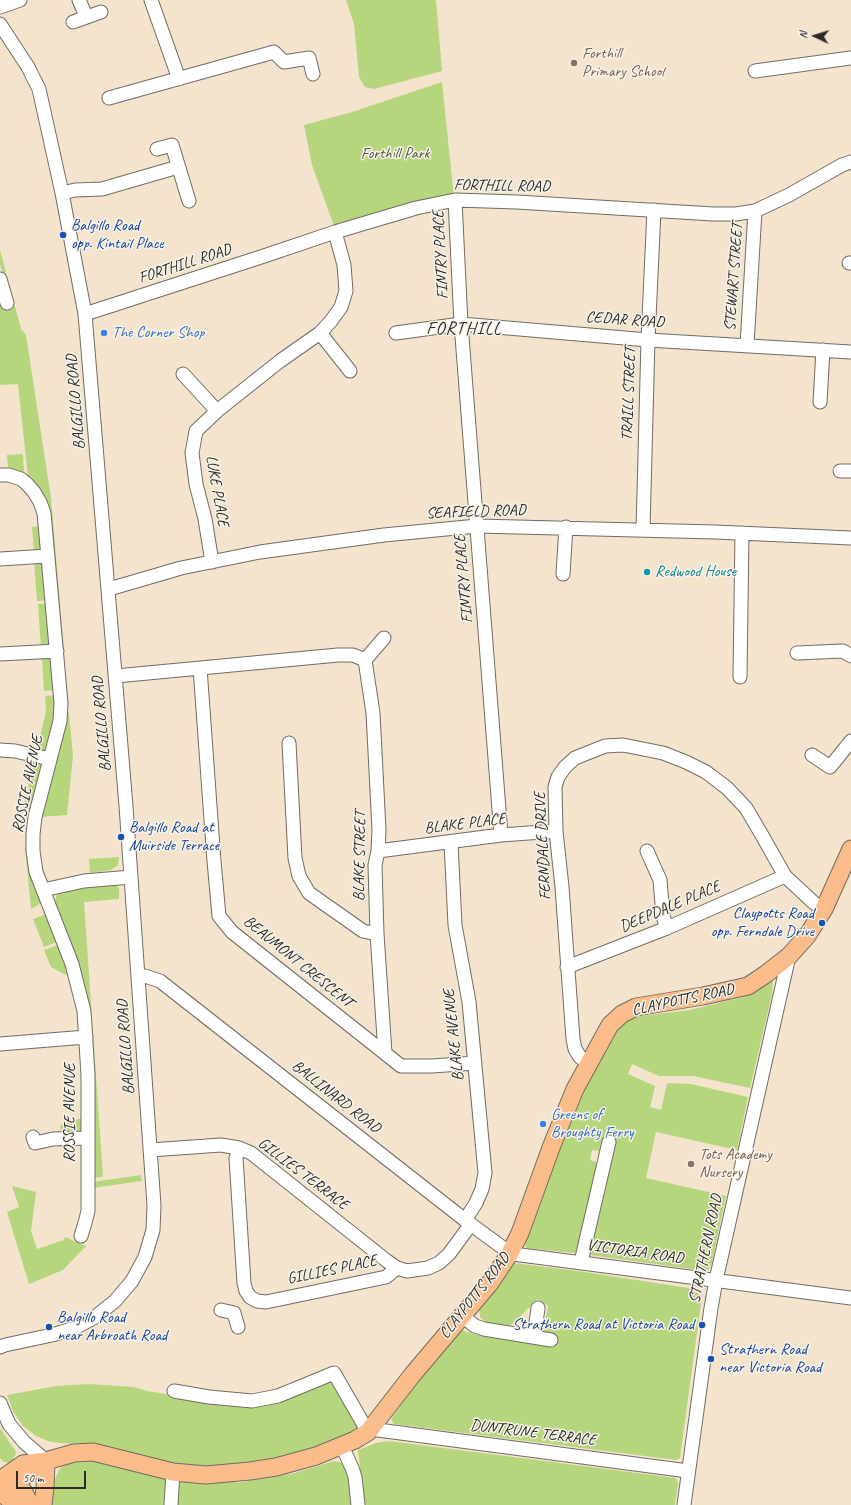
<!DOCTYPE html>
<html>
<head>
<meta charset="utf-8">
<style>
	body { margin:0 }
	#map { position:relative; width:851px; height:1505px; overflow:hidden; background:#f4e4cd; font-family:Caveat,sans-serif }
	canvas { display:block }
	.north { position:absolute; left:795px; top:16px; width:40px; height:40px; -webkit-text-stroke:3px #f7f3e8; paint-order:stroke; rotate:274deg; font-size:11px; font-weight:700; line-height:16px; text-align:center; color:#2b2b2b }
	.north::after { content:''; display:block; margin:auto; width:14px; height:18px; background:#2b2b2b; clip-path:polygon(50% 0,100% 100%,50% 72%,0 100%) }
	.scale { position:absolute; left:16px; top:1471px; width:70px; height:18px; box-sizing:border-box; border:2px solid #2b2b2b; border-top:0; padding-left:5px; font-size:12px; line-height:14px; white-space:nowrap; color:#2b2b2b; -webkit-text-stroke:3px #f7f3e8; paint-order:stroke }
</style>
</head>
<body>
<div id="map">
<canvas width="851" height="1505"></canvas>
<div class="north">N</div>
<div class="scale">50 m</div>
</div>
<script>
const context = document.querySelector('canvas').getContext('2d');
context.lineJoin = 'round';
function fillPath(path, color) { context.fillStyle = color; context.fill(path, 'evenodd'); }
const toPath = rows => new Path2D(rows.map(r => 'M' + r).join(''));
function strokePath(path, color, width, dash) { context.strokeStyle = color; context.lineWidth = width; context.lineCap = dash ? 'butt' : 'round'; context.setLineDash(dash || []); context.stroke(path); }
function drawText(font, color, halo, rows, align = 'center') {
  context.font = font + ' Caveat,sans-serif'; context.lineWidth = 3; context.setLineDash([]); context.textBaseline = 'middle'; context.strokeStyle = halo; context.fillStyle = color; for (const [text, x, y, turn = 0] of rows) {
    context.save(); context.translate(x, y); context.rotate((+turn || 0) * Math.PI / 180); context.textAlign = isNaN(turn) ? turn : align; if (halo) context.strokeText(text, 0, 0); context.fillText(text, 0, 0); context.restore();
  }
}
const green = toPath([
	[346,0,436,0,442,71,374,89,365,87,359,77,354,24],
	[442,82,454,198,334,226,312,165,304,125,352,112],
	[0,250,21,329,26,335,51,498,64,650,61,650,47,509,28,477,18,384,0,385,0,304,10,303,0,264],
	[23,454,24,473,8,468,7,455],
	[41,526,43,544,37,552,34,553,32,527],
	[34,561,41,563,45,567,48,600,37,601],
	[38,604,49,604,49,644,46,647,41,648],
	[42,656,49,658,54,664,56,690,44,691],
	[57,695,57,710,49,749,40,753,36,752,46,712,45,696],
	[69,712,73,756,67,815,40,817,66,713],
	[34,759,39,761,42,766,33,811,24,807],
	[25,847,29,847,43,902,31,909],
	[119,857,118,865,111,870,90,873,89,859],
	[115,884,119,888,119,899,84,902,103,1177,92,1178,89,1021,55,909,57,908,55,901,56,896,60,893,90,886],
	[49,913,59,941,44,947,33,919],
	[60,944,73,979,51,967,44,950],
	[771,980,773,982,772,994,750,1088,693,1076,659,1076,632,1064,628,1074,655,1086,650,1107,661,1110,667,1083,691,1084,748,1097,737,1150,656,1132,646,1178,726,1196,711,1266,707,1271,590,1255,588,1252,602,1147,599,1151,592,1150,590,1160,596,1162,597,1164,578,1251,574,1253,526,1248,525,1244,540,1206,561,1143,580,1095,604,1051,617,1030,629,1020,641,1016,690,1010,743,997],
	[81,1118,82,1134,62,1134,60,1125],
	[141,1175,142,1181,92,1188,92,1182],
	[12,1186,36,1192,31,1231,37,1249,64,1240,65,1237,86,1246,63,1270,29,1284,7,1212,19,1207],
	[514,1263,578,1271,689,1288,702,1296,680,1458,676,1460,394,1424,391,1419,433,1361,462,1330,474,1334,551,1347,553,1334,543,1332,548,1306,538,1299,511,1325,506,1327,487,1323,480,1317,479,1308],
	[329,1380,335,1381,360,1427,358,1432,318,1447,266,1462,207,1468,173,1466,94,1446,51,1442,36,1436,23,1426,14,1413,7,1395,56,1386,89,1384,134,1387,147,1391,208,1401,252,1404],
	[0,1428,15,1450,16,1454,13,1458,15,1460,10,1463,4,1462,0,1458],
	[389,1441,676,1478,678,1483,675,1505,364,1505,358,1450,376,1443],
	[83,1455,85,1461,93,1460,160,1477,165,1480,167,1485,167,1505,49,1505,52,1486,59,1470,68,1460],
	[334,1461,343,1463,348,1477,351,1505,176,1505,177,1484,180,1480,236,1480,236,1483,295,1473]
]);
const minor = toPath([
	[79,0,86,16],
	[151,0,179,79],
	[0,7,20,0],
	[73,22,101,12],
	[0,24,28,67,39,89,62,193,85,314,126,806,154,1205,153,1230,145,1257,132,1281,115,1301,95,1317,75,1328,52,1335,5,1345,0,1347],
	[755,71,851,58],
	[109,98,274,52,284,62,309,58,313,74],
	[157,149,172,145,189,201],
	[62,193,75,190,102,189,178,167],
	[455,200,461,324,501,835],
	[849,263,851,263],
	[0,279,7,303],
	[85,314,264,256,335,232,416,208,455,200,517,202,713,214,736,214,755,211,789,195,842,165,851,162],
	[320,333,350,371],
	[396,333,461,324,648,340,851,352],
	[747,345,755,211],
	[183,374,217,411],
	[820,402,823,350],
	[840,471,851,471],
	[0,475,9,475,21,479,27,484,34,492,40,502,44,513,61,703,60,721,35,817,33,834,33,851,36,872,72,964,84,1011,88,1075,88,1211,85,1223,81,1236],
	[643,530,648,340,654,210],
	[0,559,48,556],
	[212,562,205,519,196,484,192,453,196,431,217,411,280,361,320,333,331,321,341,307,346,291,344,265,335,232],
	[563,574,566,527],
	[109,589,181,568,260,552,384,535,477,526,715,532,851,538],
	[797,653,843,651,851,656],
	[0,654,57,651],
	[365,660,384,638],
	[200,668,214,861,219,916,232,932,401,1066,432,1066,475,1063],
	[116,676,338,655,353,655,365,660,373,713,379,830,378,851,375,865,377,934,385,1053],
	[740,677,742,533],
	[289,743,295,858,299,876,309,893,363,931,377,934],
	[0,750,15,751,50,759],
	[812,755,830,767,851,741],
	[451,843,455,925,469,1002,485,1173,482,1189,476,1203,465,1220],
	[378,851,501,835,556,831],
	[647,851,660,880,663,916,667,928],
	[43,890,84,881,131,877],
	[567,967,667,928,785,876],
	[138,976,145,976,160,981,465,1220,510,1253,521,1255,851,1298],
	[0,1044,86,1037],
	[588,1063,580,1057,575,1049,573,1039,562,887,556,831,555,787,558,777,565,767,575,758,605,746,623,745,663,753,686,762,706,772,727,788,746,808,763,837,785,876,814,903,824,909],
	[33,1137,35,1143,53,1139,88,1138],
	[239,1148,236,1158,244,1283,246,1291,250,1297,257,1301,266,1302,386,1277,397,1268,407,1271,428,1268,439,1263,449,1254,471,1224],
	[150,1150,221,1145,239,1148,251,1153,387,1261,397,1268],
	[581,1262,609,1142],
	[221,1310,234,1313,238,1327],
	[462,1316,475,1326,484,1329,551,1340],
	[534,1337,538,1308],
	[174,1391,209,1397,252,1401,278,1396,334,1373,368,1432],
	[0,1403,9,1424,24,1442,46,1461],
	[373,1427,378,1430,688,1471],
	[342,1446,352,1468,355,1477,358,1505],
	[171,1505,173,1472],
	[684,1505,711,1308,716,1280,789,956]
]);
const major = toPath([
	[8,1475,24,1492,30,1505],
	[0,1480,23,1464,46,1461,74,1453,93,1452,173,1472,206,1475,250,1471,276,1467,316,1456,355,1440,368,1432,413,1374,490,1283,510,1253,520,1233,552,1145,575,1089,610,1025,622,1014,636,1007,703,996,748,986,766,974,789,956,807,936,824,909,851,849],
	[0,1491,15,1505],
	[3,1493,32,1471],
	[43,1505,45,1488,46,1461]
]);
const markers = [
	[574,63,4,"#8d6e63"],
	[63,235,4,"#1a4fb4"],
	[104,333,4,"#3f7fe0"],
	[647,572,4,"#0f9aa8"],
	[121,837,4,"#1a4fb4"],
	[822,923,4,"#1a4fb4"],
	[543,1124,4,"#3f7fe0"],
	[691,1164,4,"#8d6e63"],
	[702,1325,4,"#1a4fb4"],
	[49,1327,4,"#1a4fb4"],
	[711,1359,4,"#1a4fb4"]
];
const educationNames = [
	["Forthill",582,54],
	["Primary School",582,72],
	["Tots Academy",699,1155],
	["Nursery",699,1173]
];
const parkNames = [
	["Forthill Park",395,154]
];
const streetNames = [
	["FORTHILL ROAD",502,186,1],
	["FINTRY PLACE",441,255,-93],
	["FORTHILL ROAD",185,264,-18],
	["STEWART STREET",734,277,-86],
	["CEDAR ROAD",625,320,4],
	["TRAILL STREET",629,394,-88],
	["BALGILLO ROAD",76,402,-95],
	["LUKE PLACE",217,491,80],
	["SEAFIELD ROAD",476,512,-2],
	["FINTRY PLACE",464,579,-95],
	["BALGILLO ROAD",102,724,-95],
	["ROSSIE AVENUE",28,784,-78],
	["BLAKE PLACE",465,824,-7],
	["FERNDALE DRIVE",543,846,-93],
	["BLAKE STREET",360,856,-89],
	["DEEPDALE PLACE",670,907,-23],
	["BEAUMONT CRESCENT",298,962,39],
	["CLAYPOTTS ROAD",683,1000,-12],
	["BLAKE AVENUE",454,1035,-96],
	["BALGILLO ROAD",126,1047,-94],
	["BALLINARD ROAD",336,1097,38],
	["ROSSIE AVENUE",70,1113,-90],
	["GILLIES TERRACE",303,1174,37],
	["STRATHERN ROAD",706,1249,-78],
	["VICTORIA ROAD",635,1252,8],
	["GILLIES PLACE",332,1270,-12],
	["CLAYPOTTS ROAD",475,1296,-52],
	["DUNTRUNE TERRACE",533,1433,7]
];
const transitNames = [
	["Balgillo Road",71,226],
	["opp. Kintail Place",71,244],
	["Balgillo Road at",129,828],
	["Muirside Terrace",129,846],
	["Claypotts Road",814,914,"right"],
	["opp. Ferndale Drive",814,932,"right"],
	["Balgillo Road",57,1318],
	["near Arbroath Road",57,1336],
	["Strathern Road at Victoria Road",694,1325,"right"],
	["Strathern Road",719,1350],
	["near Victoria Road",719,1368]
];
const shopNames = [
	["The Corner Shop",112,333],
	["Greens of",551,1115],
	["Broughty Ferry",551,1133]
];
const cultureNames = [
	["Redwood House",655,572]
];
const quarterNames = [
	["FORTHILL",464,329]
];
fillPath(green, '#b6d67d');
strokePath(minor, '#716c64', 15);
strokePath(major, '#716c64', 19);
strokePath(minor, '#fff', 13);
strokePath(major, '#f9bc8a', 17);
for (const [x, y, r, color] of markers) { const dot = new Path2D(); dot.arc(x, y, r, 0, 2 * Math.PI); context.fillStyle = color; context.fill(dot); strokePath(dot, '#f7f3e8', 1.5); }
drawText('16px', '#785e54', '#f7f3e8', educationNames, 'left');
drawText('16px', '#4e5640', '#f7f3e8', parkNames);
drawText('16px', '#2b2b2b', '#f7f3e8', streetNames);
drawText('16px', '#164399', '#f7f3e8', transitNames, 'left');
drawText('16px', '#366cbe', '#f7f3e8', shopNames, 'left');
drawText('16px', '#0d838f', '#f7f3e8', cultureNames, 'left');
context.letterSpacing = '1px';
drawText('18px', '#2b2b2b', '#f7f3e8', quarterNames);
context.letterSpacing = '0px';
</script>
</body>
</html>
